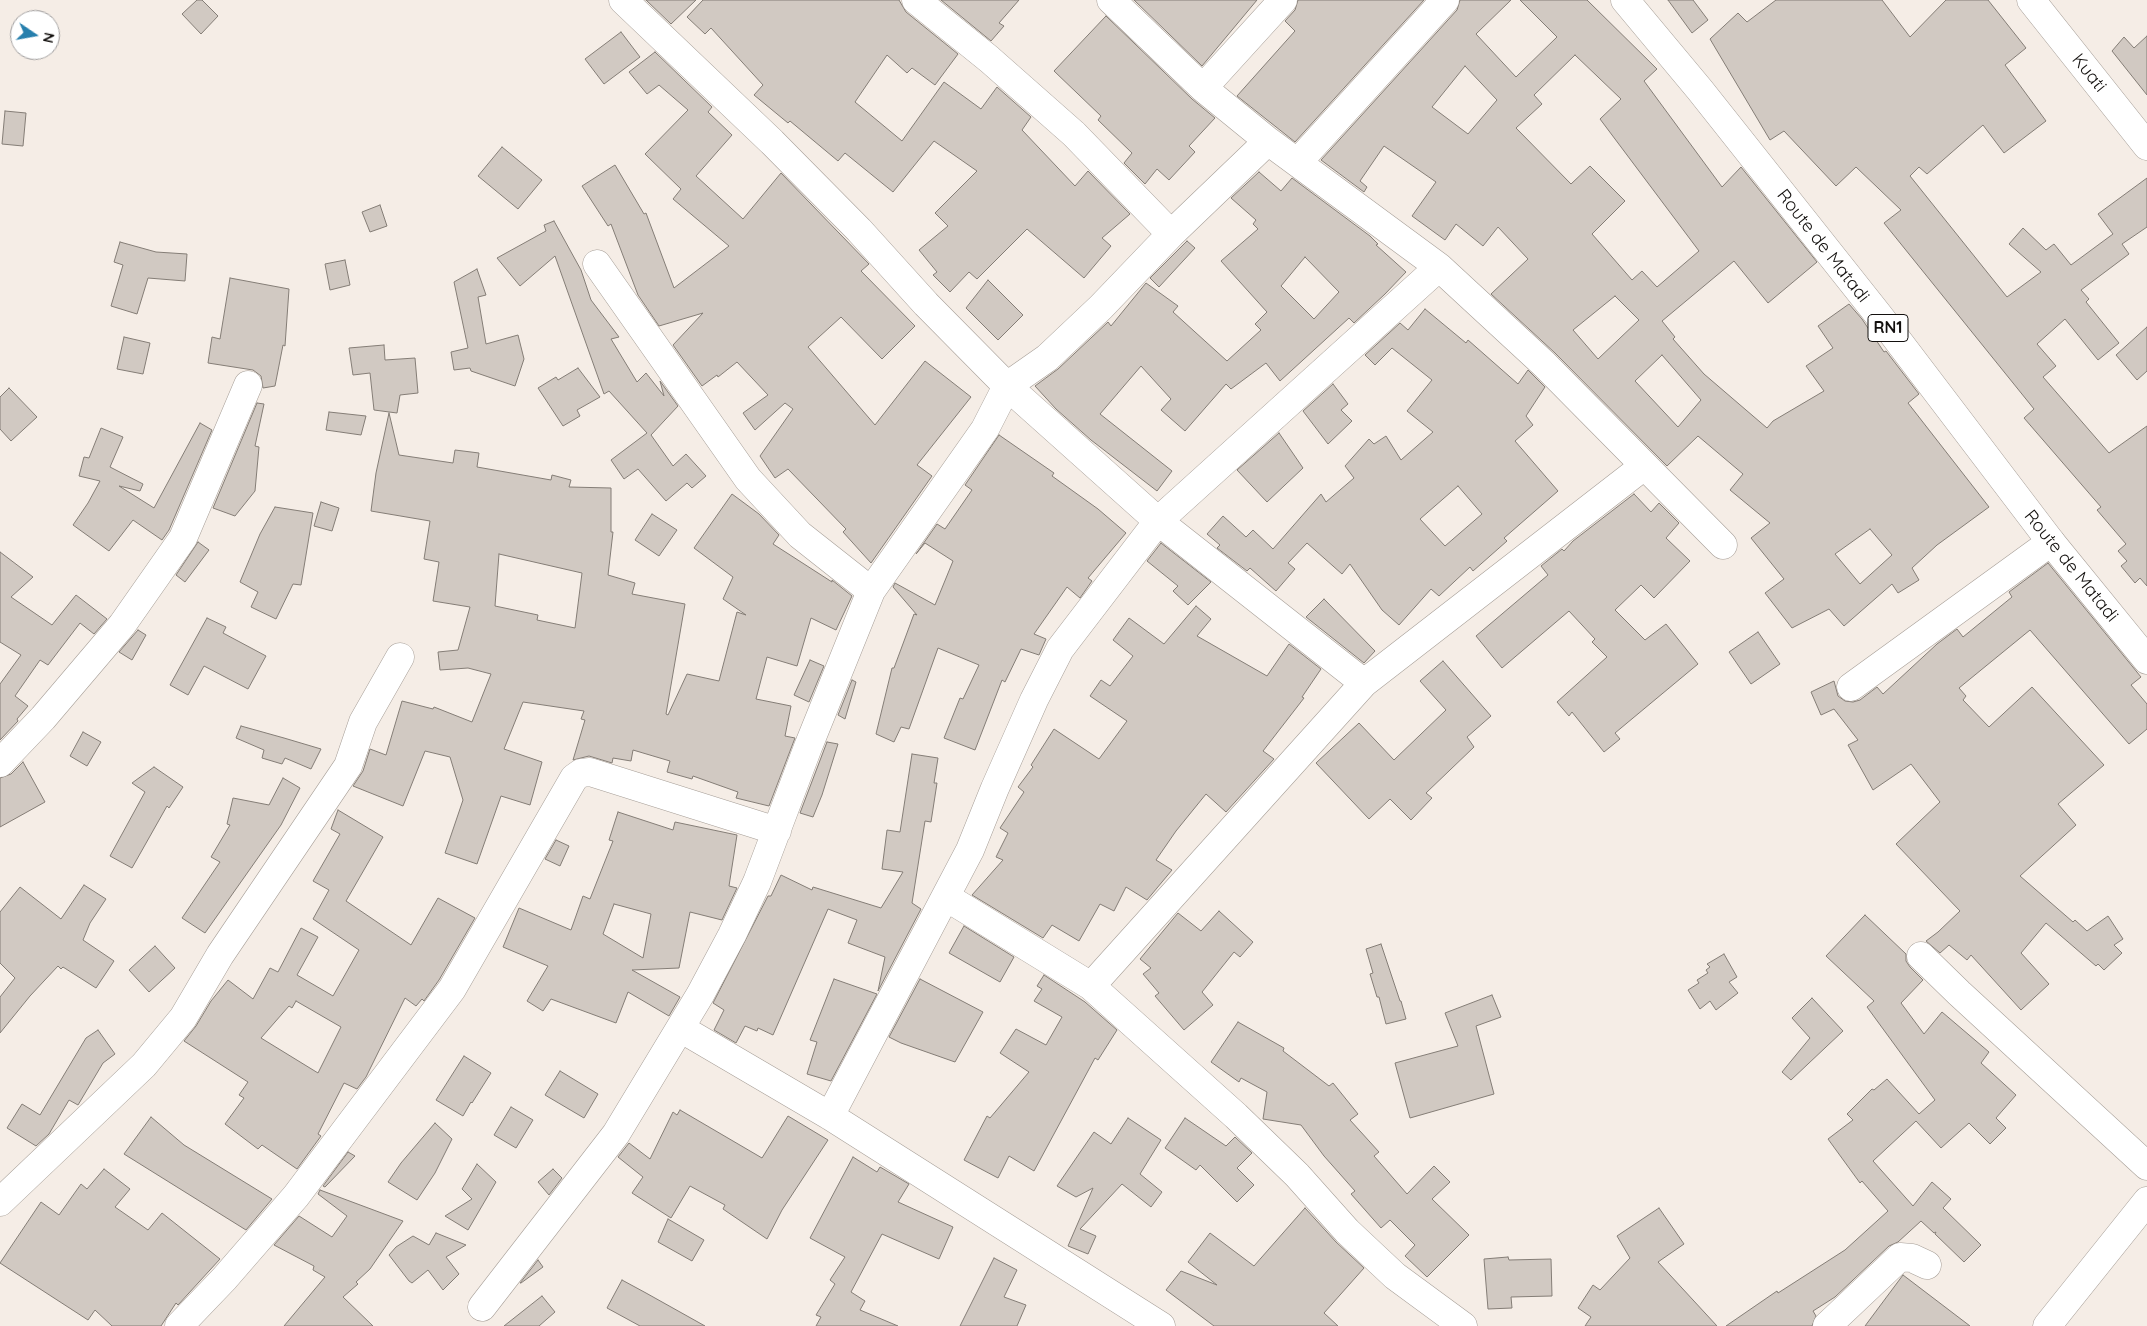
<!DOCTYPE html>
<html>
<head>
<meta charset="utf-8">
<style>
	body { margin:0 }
	#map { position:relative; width:2147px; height:1326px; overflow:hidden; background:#f5ede6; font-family:Quicksand,sans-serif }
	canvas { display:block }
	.north { position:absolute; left:10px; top:10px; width:50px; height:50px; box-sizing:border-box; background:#fff; border:1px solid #a19f9f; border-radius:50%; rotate:102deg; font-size:14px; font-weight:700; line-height:20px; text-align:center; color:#13100e }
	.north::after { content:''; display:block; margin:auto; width:18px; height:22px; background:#267fad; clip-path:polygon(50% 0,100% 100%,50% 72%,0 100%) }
</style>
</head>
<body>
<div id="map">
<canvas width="2147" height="1326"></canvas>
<div class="north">N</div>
</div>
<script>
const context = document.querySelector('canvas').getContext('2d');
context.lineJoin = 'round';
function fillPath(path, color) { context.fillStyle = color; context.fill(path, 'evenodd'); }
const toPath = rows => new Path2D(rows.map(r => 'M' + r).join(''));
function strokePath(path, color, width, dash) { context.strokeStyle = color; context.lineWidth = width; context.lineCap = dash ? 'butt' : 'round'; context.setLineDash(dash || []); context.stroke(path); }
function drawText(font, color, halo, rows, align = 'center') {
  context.font = font + ' Quicksand,sans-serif'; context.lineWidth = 4.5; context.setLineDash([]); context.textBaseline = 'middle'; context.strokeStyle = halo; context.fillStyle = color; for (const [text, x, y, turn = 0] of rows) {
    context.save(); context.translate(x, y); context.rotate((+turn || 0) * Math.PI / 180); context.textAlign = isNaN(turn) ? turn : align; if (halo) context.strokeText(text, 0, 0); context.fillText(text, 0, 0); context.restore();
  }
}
const building = toPath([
	[197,0,202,0,218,16,201,34,182,14,197,0],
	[646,0,696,0,671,24,646,0],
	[703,0,899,0,906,12,958,54,935,85,912,68,907,73,887,55,855,102,902,141,944,82,981,109,997,87,1031,117,1022,130,1075,186,1088,171,1130,214,1102,238,1111,246,1084,278,1027,229,977,279,969,272,950,292,933,275,937,272,919,250,948,226,935,213,977,171,934,141,893,192,845,153,838,161,790,121,788,123,754,95,763,85,711,28,705,34,687,17,703,0],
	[941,0,1019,0,999,23,1004,26,991,41,941,0],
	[1134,0,1257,0,1202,66,1134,0],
	[1298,0,1424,0,1295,142,1237,96,1295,31,1285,21,1295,10,1298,0],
	[1460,0,1511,0,1476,34,1516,77,1557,37,1520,0,1587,0,1657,69,1644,81,1722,187,1741,167,1817,262,1768,303,1734,261,1662,321,1675,337,1673,339,1704,374,1767,428,1773,421,1824,391,1806,366,1833,348,1818,326,1849,304,1862,319,1884,352,1886,351,1919,394,1908,403,1989,507,1937,545,1912,568,1919,580,1898,593,1892,584,1844,626,1829,609,1792,628,1765,593,1784,579,1751,538,1770,523,1730,490,1743,474,1698,436,1667,466,1555,353,1491,294,1528,259,1498,227,1483,246,1456,224,1445,240,1412,216,1436,182,1384,146,1360,181,1367,187,1364,192,1321,160,1457,10,1460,0],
	[1575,55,1621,99,1600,119,1699,251,1657,287,1642,271,1632,280,1592,234,1625,201,1590,166,1571,184,1516,128,1542,104,1534,95,1575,55],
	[1465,66,1497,100,1468,134,1432,107,1465,66],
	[1615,296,1639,320,1598,359,1573,330,1615,296],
	[1662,355,1701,400,1678,427,1635,381,1662,355],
	[1870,529,1892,555,1860,584,1835,554,1870,529],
	[1668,0,1693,0,1708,20,1692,33,1668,0],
	[1776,0,1882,0,1910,37,1946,0,1988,0,2026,48,2005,65,2046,121,2004,153,1983,125,1927,174,1919,167,1910,176,2007,297,2041,272,2009,244,2023,228,2046,250,2054,244,2071,265,2113,234,2098,214,2147,178,2147,227,2122,244,2129,254,2081,290,2089,299,2086,302,2119,343,2098,360,2065,319,2037,344,2056,366,2043,377,2109,453,2147,426,2147,586,2140,578,2135,583,2121,566,2127,561,2118,551,2126,544,2097,510,2101,507,2024,418,2034,409,1884,223,1901,210,1856,167,1836,186,1784,131,1770,140,1710,39,1738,13,1747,22,1776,0],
	[1106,16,1192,99,1215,118,1189,146,1195,152,1169,180,1157,169,1145,184,1124,163,1132,153,1098,120,1101,116,1054,71,1106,16],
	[621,32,640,57,604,84,585,59,621,32],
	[2147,36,2147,95,2112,51,2124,37,2134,48,2147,36],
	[655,52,712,107,708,112,732,135,696,176,743,219,781,173,869,264,861,271,915,326,882,359,841,317,808,347,875,425,925,361,971,397,917,465,932,476,871,563,843,532,846,529,788,469,775,478,760,456,793,409,785,403,755,430,743,413,768,395,737,362,718,377,717,375,702,386,673,345,703,313,659,326,638,295,611,224,608,226,582,186,615,165,644,214,646,213,674,288,729,246,673,199,681,189,645,154,688,110,659,85,647,94,629,72,655,52],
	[5,111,26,113,23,146,2,144,5,111],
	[502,147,542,180,518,209,478,176,502,147],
	[1259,172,1281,191,1292,178,1370,236,1378,244,1376,245,1406,272,1385,294,1354,323,1349,318,1280,381,1266,363,1231,389,1226,384,1185,431,1161,410,1171,399,1141,366,1100,414,1172,471,1157,491,1091,440,1056,409,1035,386,1058,369,1108,322,1111,326,1146,283,1178,306,1173,312,1227,361,1261,330,1255,324,1267,312,1221,261,1258,229,1253,224,1256,220,1231,198,1259,172],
	[1305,257,1339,292,1314,319,1281,286,1305,257],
	[380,205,387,226,370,232,362,212,380,205],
	[554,221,581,270,591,300,619,337,611,339,637,382,646,373,664,396,660,381,678,406,651,435,673,466,686,454,706,476,692,488,687,483,666,501,638,469,624,479,611,460,647,433,609,391,604,394,555,256,520,286,497,258,546,231,544,225,554,221],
	[1187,241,1195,248,1159,287,1150,278,1187,241],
	[120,242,156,252,187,254,185,281,148,278,137,314,111,306,123,265,114,262,120,242],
	[345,260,350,285,330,290,325,264,345,260],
	[477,269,486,295,478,297,486,344,518,335,524,359,515,386,471,371,470,368,454,370,451,352,468,348,454,282,477,269],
	[230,278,289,289,285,346,283,345,275,386,263,388,261,376,253,370,208,363,212,337,220,339,230,278],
	[988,280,1023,315,998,340,966,308,988,280],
	[1425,309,1466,343,1468,340,1518,384,1528,370,1545,387,1526,416,1533,425,1515,441,1558,491,1504,538,1507,541,1473,571,1470,567,1439,596,1431,589,1399,625,1382,610,1350,564,1342,574,1307,543,1288,563,1295,569,1276,591,1250,568,1247,571,1217,548,1220,545,1207,534,1223,516,1246,537,1253,530,1273,549,1321,494,1326,502,1354,478,1345,466,1369,439,1374,444,1386,436,1401,460,1433,432,1407,411,1432,380,1392,348,1375,365,1365,355,1400,323,1408,330,1425,309],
	[1458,486,1482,514,1445,546,1420,519,1458,486],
	[2147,327,2147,371,2137,380,2116,355,2147,327],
	[124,337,150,343,143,374,117,369,124,337],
	[384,345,385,360,415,358,418,393,400,395,397,413,374,410,370,373,353,375,349,348,384,345],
	[578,368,600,397,577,410,580,416,563,426,538,388,556,377,558,380,578,368],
	[1333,384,1348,404,1341,410,1352,421,1328,444,1303,411,1333,384],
	[9,388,37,417,11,441,0,429,0,397,9,388],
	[257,403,264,404,255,446,259,447,255,491,235,516,213,508,257,403],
	[329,412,366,416,361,435,326,430,329,412],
	[389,413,399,455,453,463,455,450,479,453,477,467,551,480,552,475,571,480,569,487,611,488,611,532,613,532,608,575,635,583,632,594,685,604,666,714,668,715,687,674,719,681,737,612,746,615,723,599,733,577,694,548,732,494,759,514,779,535,773,544,832,582,832,580,852,596,836,630,811,618,797,666,767,657,756,699,791,706,785,736,795,738,769,806,736,798,738,792,693,776,692,779,667,772,670,761,633,750,631,761,613,758,612,763,589,756,573,760,585,720,581,719,584,711,523,702,504,749,542,762,530,805,501,796,477,864,445,853,463,800,450,757,425,751,403,806,353,786,363,771,370,749,386,755,402,701,433,709,434,707,472,722,491,674,468,668,440,670,438,652,458,650,470,607,433,601,439,562,424,559,430,521,371,511,376,473,389,413],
	[499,554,582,573,575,628,537,620,538,615,495,606,499,554],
	[200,423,212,430,169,530,162,540,133,520,109,551,73,525,88,503,100,481,79,476,84,457,89,458,101,428,123,437,110,467,143,484,140,491,119,486,154,508,200,423],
	[1279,433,1303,468,1267,502,1237,470,1279,433],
	[999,435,1054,473,1052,476,1098,509,1126,533,1088,578,1092,581,1080,598,1067,587,1034,634,1046,639,1039,655,1021,649,1005,682,1002,680,975,750,944,738,960,698,963,699,979,665,938,648,909,729,901,727,894,742,876,734,892,668,894,668,914,614,917,615,893,587,895,583,935,605,953,561,925,543,916,554,937,524,945,529,972,490,965,485,999,435],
	[1634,494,1651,512,1659,503,1679,523,1666,538,1690,561,1654,598,1641,585,1615,610,1645,640,1666,624,1698,664,1615,733,1620,739,1604,752,1572,712,1569,716,1557,702,1607,657,1592,642,1595,639,1569,611,1502,668,1476,636,1548,575,1541,566,1562,549,1564,551,1573,541,1634,494],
	[321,502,339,508,332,531,314,526,321,502],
	[275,507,313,513,301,585,293,584,276,619,251,607,258,592,240,582,260,534,275,507],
	[652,514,677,530,659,556,635,540,652,514],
	[198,542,209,550,185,582,176,575,198,542],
	[1161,543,1211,582,1188,605,1173,591,1178,586,1147,561,1161,543],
	[0,552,33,577,11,597,52,625,76,595,107,619,94,634,80,623,48,665,40,660,15,696,28,706,17,719,18,721,0,740,0,684,21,655,0,642,0,552],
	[2048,563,2141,677,2131,685,2147,704,2147,729,2129,744,2030,630,1959,688,1966,696,1963,700,1989,727,2032,687,2104,765,2058,804,2076,825,2020,876,2073,922,2075,920,2087,931,2108,916,2123,939,2114,945,2122,953,2104,970,2098,964,2096,966,2046,923,2021,953,2049,984,2021,1010,1971,955,1967,960,1949,945,1940,953,1926,941,1938,932,1960,911,1896,844,1940,802,1911,764,1873,790,1848,745,1858,740,1834,709,1821,715,1811,692,1834,681,1838,696,1845,701,1853,702,1860,700,1877,687,1883,694,1937,644,1957,629,1963,637,2012,597,2009,592,2048,563],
	[1324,599,1375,651,1364,663,1306,617,1324,599],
	[1196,606,1211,619,1197,636,1267,676,1289,644,1321,669,1302,697,1304,698,1263,751,1274,759,1226,812,1206,794,1176,831,1156,860,1172,870,1147,900,1126,887,1114,911,1100,904,1079,941,1052,925,1043,938,972,895,1003,860,996,857,1008,833,1000,828,1024,792,1018,787,1033,767,1031,765,1054,729,1099,759,1127,721,1090,696,1101,680,1110,686,1133,656,1113,640,1129,618,1164,644,1196,606],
	[207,618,226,627,223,633,266,656,248,689,204,666,188,695,170,685,207,618],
	[138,630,146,635,132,660,119,652,138,630],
	[1758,632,1780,664,1751,684,1729,652,1758,632],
	[810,660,824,666,809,702,794,695,810,660],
	[1443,661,1491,716,1467,737,1474,747,1426,793,1432,798,1411,820,1390,799,1369,819,1316,763,1359,723,1394,760,1446,710,1420,681,1443,661],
	[852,680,856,682,845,719,838,715,852,680],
	[241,726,284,738,321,749,311,769,285,758,282,764,262,758,264,750,236,738,241,726],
	[83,732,101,742,87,766,70,756,83,732],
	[827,742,838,744,822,795,813,817,800,813,827,742],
	[912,754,938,758,934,783,937,783,931,822,925,821,912,903,921,909,878,991,885,957,848,943,857,920,828,909,773,1035,758,1028,757,1031,745,1026,736,1043,714,1030,724,1010,713,1003,768,896,771,896,781,875,812,890,813,887,881,908,903,872,882,869,887,830,900,832,912,754],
	[23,762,45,802,0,827,0,778,11,774,23,762],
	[154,767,183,787,169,808,167,806,132,868,110,856,145,792,132,783,154,767],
	[283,778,300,788,281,825,205,933,182,918,220,862,211,857,230,825,227,824,233,798,269,805,283,778],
	[338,810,383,837,346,901,411,945,438,898,475,918,439,980,424,1001,422,999,416,1006,405,998,366,1077,357,1089,344,1083,318,1134,321,1136,297,1169,262,1145,258,1149,225,1124,244,1098,239,1095,248,1082,184,1041,196,1026,211,1001,228,980,253,999,270,968,278,972,301,928,318,937,297,975,333,996,359,950,313,919,329,890,313,881,340,834,331,829,338,810],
	[296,1001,341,1027,318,1073,261,1038,289,1006,292,1008,296,1001],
	[618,812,673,830,675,822,737,835,729,886,737,888,722,920,690,912,679,968,632,970,680,997,669,1016,628,992,616,1023,551,999,543,1011,527,1001,548,966,503,947,519,908,571,930,583,896,590,899,613,841,609,840,618,812],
	[614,904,651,914,643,958,603,934,614,904],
	[556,840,569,846,560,866,545,859,556,840],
	[84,885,106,899,90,923,83,940,114,961,96,988,63,967,61,969,58,966,30,996,0,1033,0,997,15,978,0,963,0,912,20,887,61,919,84,885],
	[1219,911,1253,942,1240,957,1234,952,1202,992,1213,1005,1184,1030,1155,996,1159,993,1143,974,1151,968,1140,959,1178,913,1201,931,1219,911],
	[1865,915,1906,954,1906,961,1910,967,1923,980,1901,1003,1924,1034,1942,1012,1989,1052,1981,1063,2016,1095,1996,1118,2006,1128,1990,1144,1969,1123,1941,1148,1916,1121,1873,1161,1913,1206,1932,1182,1951,1199,1943,1208,1981,1245,1964,1262,1935,1234,1936,1232,1934,1233,1921,1221,1898,1242,1889,1246,1835,1297,1813,1311,1816,1316,1812,1326,1726,1326,1777,1291,1778,1293,1845,1250,1888,1211,1862,1181,1860,1183,1828,1139,1853,1120,1847,1114,1872,1089,1874,1090,1887,1079,1919,1114,1935,1100,1867,1007,1874,1001,1826,956,1865,915],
	[964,926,1014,957,1000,982,949,953,964,926],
	[1381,944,1400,1001,1401,1001,1406,1019,1386,1024,1379,997,1377,997,1370,974,1373,973,1366,949,1381,944],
	[155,946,175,968,149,992,129,970,155,946],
	[1724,954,1737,977,1729,982,1738,993,1716,1010,1710,1001,1700,1009,1688,990,1699,983,1697,980,1708,973,1706,970,1710,967,1707,964,1724,954],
	[1044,975,1085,1002,1117,1030,1098,1060,1095,1058,1034,1171,1009,1156,998,1178,964,1160,987,1116,990,1118,1029,1072,1000,1053,1016,1029,1046,1045,1062,1017,1034,1001,1042,989,1037,986,1044,975],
	[834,979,877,994,831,1081,807,1074,817,1042,810,1040,834,979],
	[920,979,983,1012,955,1062,901,1043,889,1037,920,979],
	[1492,995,1501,1017,1476,1026,1494,1094,1410,1118,1395,1063,1458,1046,1445,1013,1492,995],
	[1812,998,1843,1031,1791,1080,1782,1072,1810,1038,1792,1018,1812,998],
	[1238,1022,1284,1048,1283,1051,1329,1086,1333,1083,1358,1114,1350,1120,1379,1152,1374,1156,1407,1194,1434,1166,1450,1182,1432,1199,1469,1235,1427,1277,1405,1256,1415,1245,1390,1220,1381,1228,1351,1194,1355,1191,1324,1156,1301,1125,1263,1119,1267,1092,1241,1078,1239,1082,1211,1062,1238,1022],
	[98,1030,115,1054,103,1063,78,1105,69,1100,49,1134,36,1146,7,1128,22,1104,40,1115,86,1038,98,1030],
	[464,1056,491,1073,472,1103,471,1102,463,1116,436,1100,464,1056],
	[560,1071,598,1094,584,1118,545,1095,560,1071],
	[511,1107,533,1120,516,1148,494,1135,511,1107],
	[680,1110,762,1158,788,1116,828,1140,782,1210,767,1239,723,1209,725,1205,690,1186,671,1218,632,1193,643,1177,618,1157,629,1143,650,1159,673,1112,677,1115,680,1110],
	[151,1117,184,1145,272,1199,246,1230,124,1154,151,1117],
	[1128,1118,1161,1140,1140,1174,1162,1192,1151,1207,1122,1184,1080,1229,1096,1236,1088,1254,1068,1246,1093,1188,1076,1197,1057,1186,1094,1132,1111,1144,1128,1118],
	[1185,1118,1226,1146,1235,1137,1252,1153,1237,1168,1254,1185,1237,1202,1200,1165,1196,1170,1165,1148,1185,1118],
	[435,1123,452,1139,435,1173,417,1200,388,1182,401,1163,435,1123],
	[348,1152,355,1156,325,1187,323,1186,348,1152],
	[853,1157,877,1172,880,1167,909,1184,898,1202,953,1227,939,1259,882,1234,851,1292,865,1301,860,1310,898,1326,816,1326,821,1317,816,1315,835,1284,830,1280,845,1257,810,1238,853,1157],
	[477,1164,496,1182,468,1230,445,1216,472,1199,462,1189,477,1164],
	[104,1169,130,1189,115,1207,148,1230,162,1213,220,1259,178,1305,176,1303,161,1326,112,1326,95,1310,88,1320,0,1263,41,1202,59,1215,81,1184,87,1189,104,1169],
	[553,1169,562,1178,549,1195,538,1182,553,1169],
	[320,1190,403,1221,370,1269,356,1282,358,1284,343,1297,373,1326,284,1326,325,1277,313,1270,314,1266,274,1245,299,1216,332,1237,347,1216,318,1194,320,1190],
	[1305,1208,1336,1242,1364,1268,1324,1313,1338,1326,1214,1326,1166,1290,1181,1271,1217,1285,1188,1262,1210,1233,1254,1266,1305,1208],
	[1659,1208,1684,1244,1658,1262,1717,1326,1585,1326,1591,1317,1578,1308,1593,1285,1600,1290,1630,1258,1617,1236,1659,1208],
	[668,1219,704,1240,692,1261,658,1242,668,1219],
	[436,1233,466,1245,446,1257,459,1274,443,1290,428,1270,412,1283,409,1281,389,1255,396,1247,413,1236,429,1245,436,1233],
	[1508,1257,1509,1260,1551,1259,1552,1296,1511,1297,1512,1308,1488,1309,1484,1259,1508,1257],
	[994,1258,1017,1270,1004,1297,1026,1305,1017,1326,960,1326,994,1258],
	[538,1260,543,1267,521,1283,520,1283,538,1260],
	[1903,1275,1970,1326,1865,1326,1903,1275],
	[622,1280,646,1293,705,1326,640,1326,607,1308,622,1280],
	[542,1296,555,1312,539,1326,504,1326,542,1296]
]);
const minor = toPath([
	[623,0,772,142,859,230,926,304,1007,386,1158,521,1364,683],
	[916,0,989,59,1074,134,1171,234],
	[1111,0,1203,88,1268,141,1439,267,1544,364,1723,545],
	[2031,0,2147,146],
	[1203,88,1283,0],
	[1298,162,1445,0],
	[597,264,748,479,800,535,871,591],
	[1851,687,2051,542],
	[0,763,43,718,122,625,183,538,248,385],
	[946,897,1091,986,1236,1116,1297,1175,1347,1231,1395,1276,1463,1326],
	[1921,956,1959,993,2147,1166],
	[1091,986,1364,683,1644,466],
	[680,1028,830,1116,1161,1326],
	[830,1116,970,850,995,788,1034,700,1060,649,1158,521,1439,267],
	[0,1202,144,1065,183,1018,220,955,348,766,363,722,400,657],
	[482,1307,616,1134,700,995,732,935,757,882,808,747,871,591,985,429,1007,386,1047,358,1101,307,1171,234,1268,141],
	[179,1326,224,1279,296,1196,452,989,574,778,581,773,590,772,777,831],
	[1827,1326,1900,1257,1912,1258,1927,1265],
	[2047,1326,2147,1201]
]);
const highway = toPath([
	[1625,0,1700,90,1880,317,2051,542,2147,660]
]);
const shields = [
	[1888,328,40]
];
const shieldNames = [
	["RN1",1888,328]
];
const streetNames = [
	["Kuati",2089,73,51],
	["Route de Matadi",1823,246,52],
	["Route de Matadi",2071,566,51]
];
fillPath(building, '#d1c9c2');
strokePath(building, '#847d76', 1);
strokePath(minor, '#a69e97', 29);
strokePath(highway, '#a69e97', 29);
strokePath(minor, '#fff', 28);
strokePath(highway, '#fff', 28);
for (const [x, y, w] of shields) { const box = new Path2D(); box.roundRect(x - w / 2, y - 13.5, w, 27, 4); context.fillStyle = '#fff'; context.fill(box); strokePath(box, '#13100e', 1); }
drawText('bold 16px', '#13100e', null, shieldNames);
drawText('18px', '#13100e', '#fff', streetNames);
</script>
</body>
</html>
